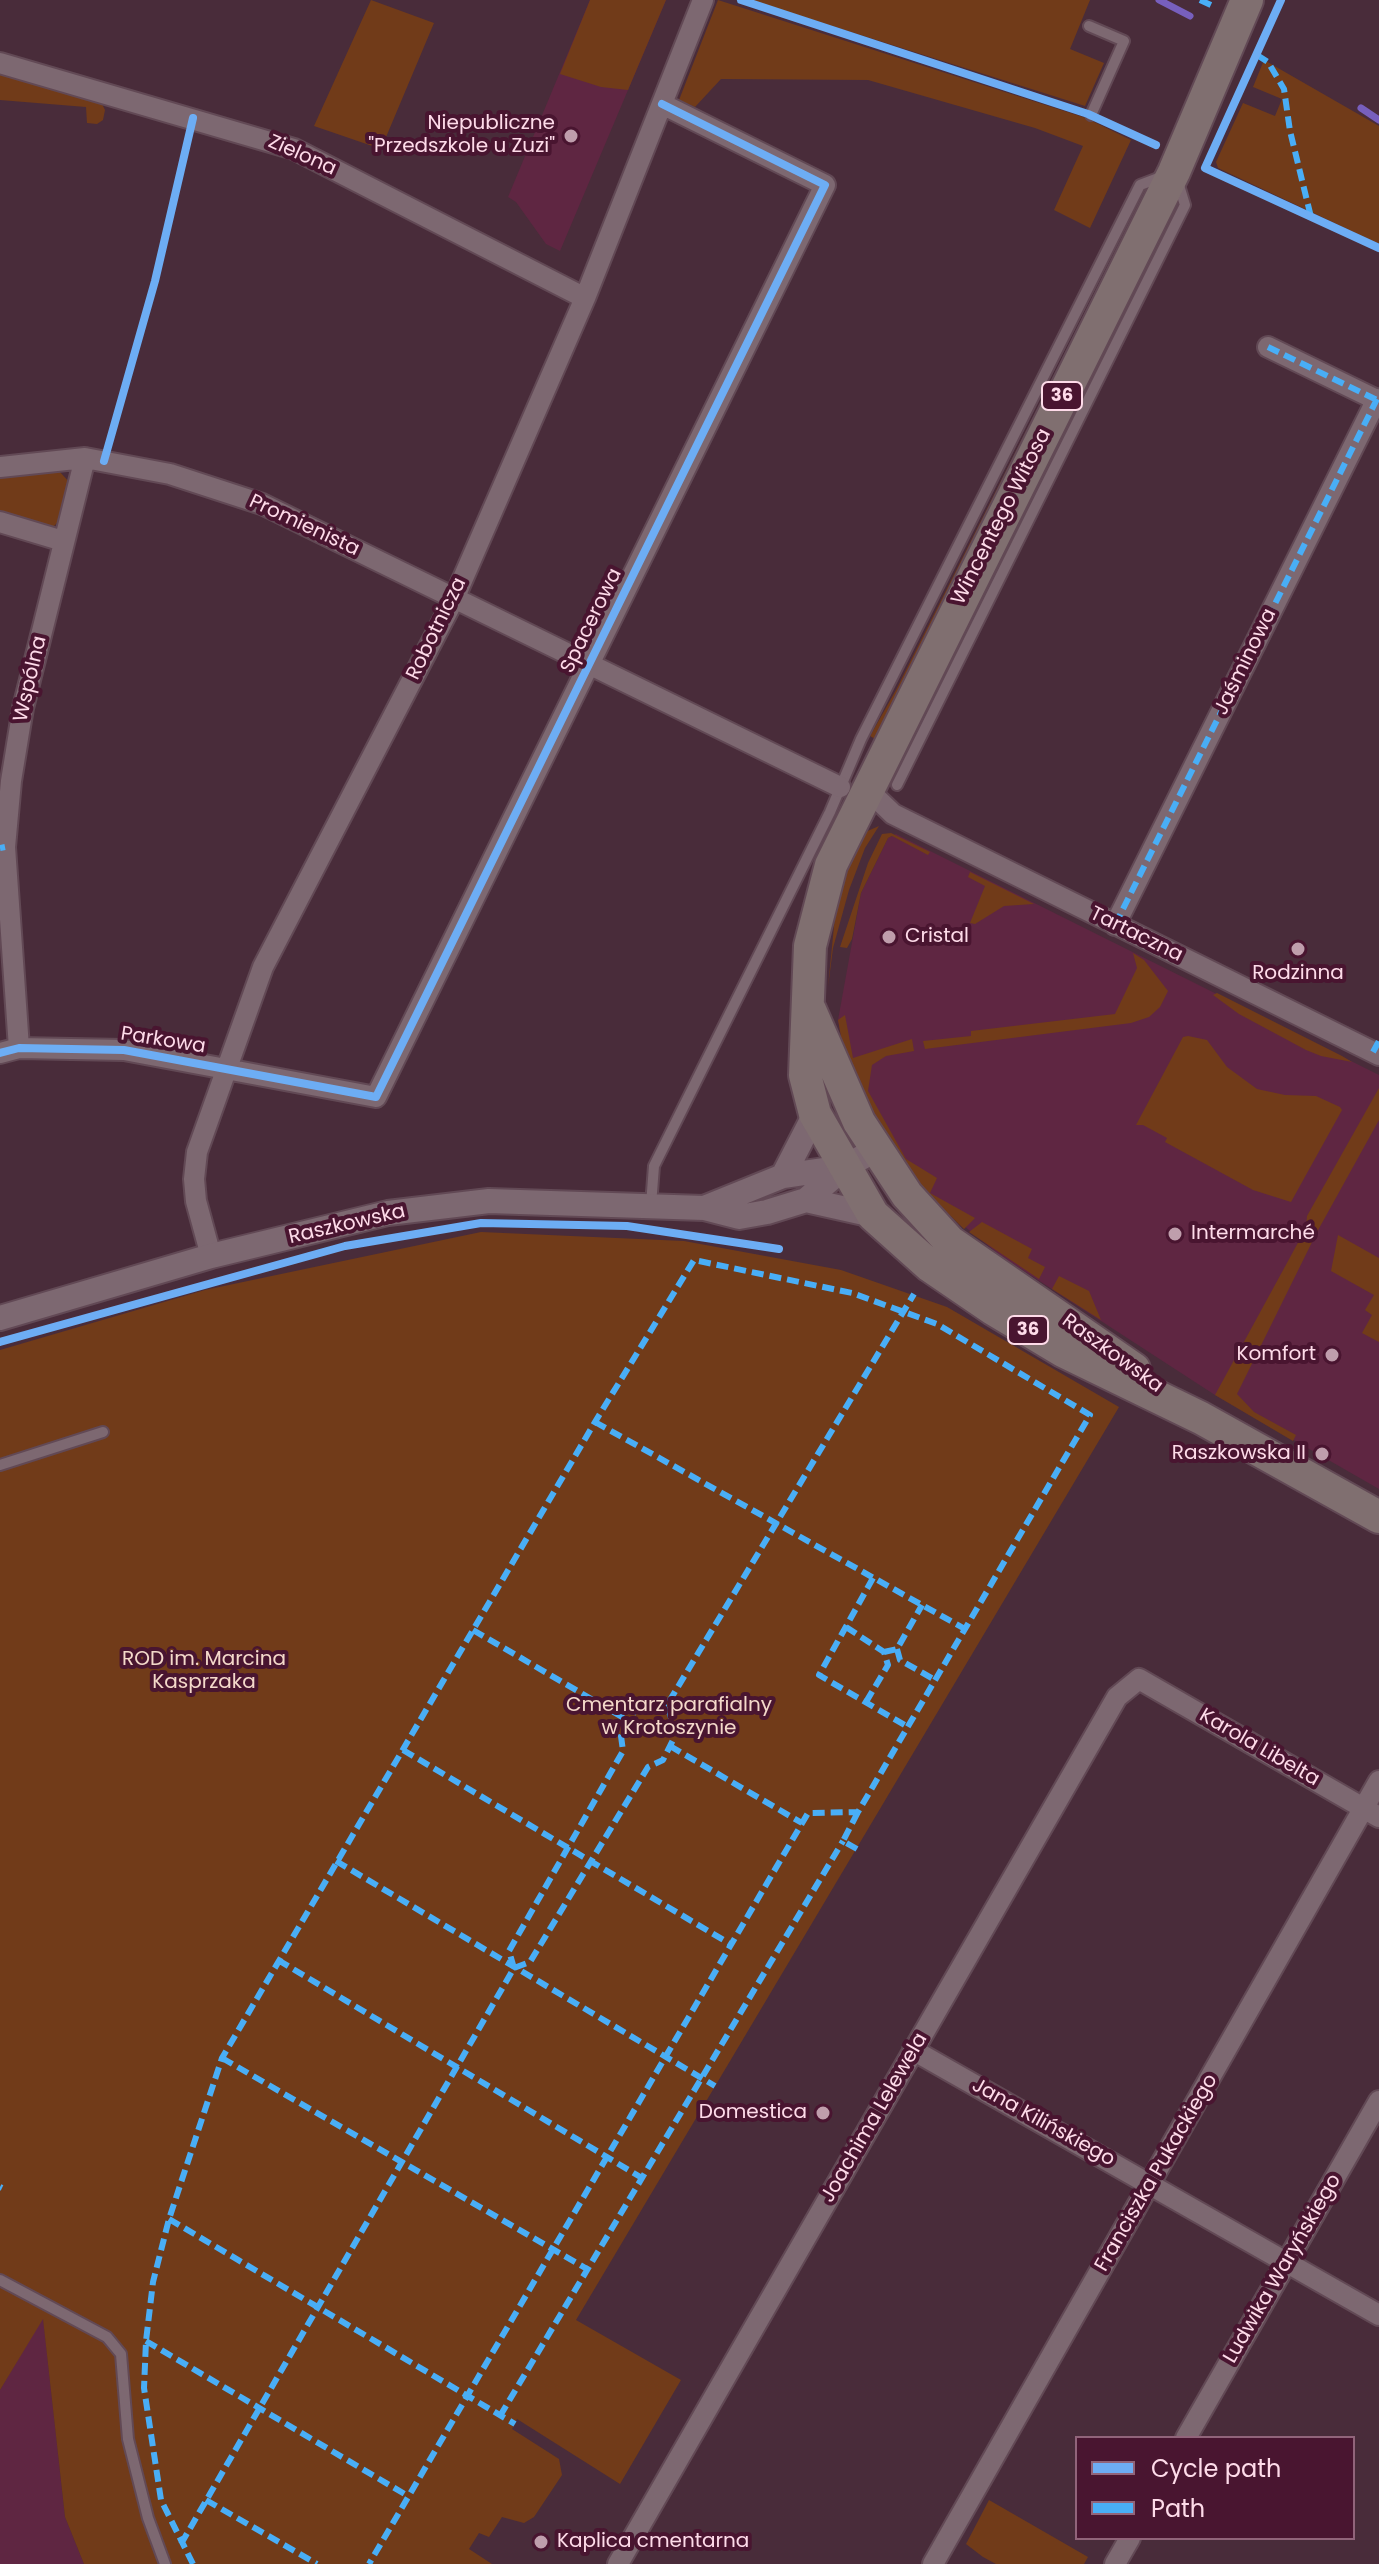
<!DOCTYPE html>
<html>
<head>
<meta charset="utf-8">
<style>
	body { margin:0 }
	#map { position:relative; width:1379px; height:2564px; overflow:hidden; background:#492c3a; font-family:Poppins,sans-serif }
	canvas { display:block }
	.legend { position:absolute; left:1075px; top:2436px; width:280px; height:104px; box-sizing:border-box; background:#491530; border:2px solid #91647a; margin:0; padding:10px 14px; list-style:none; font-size:24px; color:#fedbe9 }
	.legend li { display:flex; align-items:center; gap:16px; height:40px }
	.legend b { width:40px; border:2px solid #91647a }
</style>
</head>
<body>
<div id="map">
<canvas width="1379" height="2564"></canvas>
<ul class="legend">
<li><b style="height:10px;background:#6dadf4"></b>Cycle path</li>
<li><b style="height:10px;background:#49aef6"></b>Path</li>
</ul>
</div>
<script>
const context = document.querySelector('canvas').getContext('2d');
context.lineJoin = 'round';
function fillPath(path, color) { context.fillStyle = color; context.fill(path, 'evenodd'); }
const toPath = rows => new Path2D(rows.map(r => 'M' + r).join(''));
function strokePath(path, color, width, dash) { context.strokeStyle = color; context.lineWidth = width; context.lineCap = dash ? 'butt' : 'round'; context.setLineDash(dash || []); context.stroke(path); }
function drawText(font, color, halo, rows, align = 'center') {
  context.font = font + ' Poppins,sans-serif'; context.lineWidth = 8; context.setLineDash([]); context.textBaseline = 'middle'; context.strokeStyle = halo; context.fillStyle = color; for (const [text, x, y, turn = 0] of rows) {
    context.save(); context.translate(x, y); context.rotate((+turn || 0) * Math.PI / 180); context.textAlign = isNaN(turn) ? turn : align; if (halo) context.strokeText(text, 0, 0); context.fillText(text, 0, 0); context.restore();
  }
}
const built = toPath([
	[590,0,666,0,560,251,546,244,516,202,508,197],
	[896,834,1379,1075,1379,1489,1215,1395,1001,1256,932,1200,876,1122,842,1042,838,1020,861,893,888,838],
	[43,2317,65,2517,84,2564,0,2564,0,2390]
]);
const green = toPath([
	[371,0,434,23,381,149,314,126],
	[590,0,666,0,628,90,601,87,560,74],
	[718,0,1086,118,1131,140,1090,228,1054,210,1083,146,1035,128,868,80,721,79,695,107,679,100],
	[750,0,1090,0,1070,49,1104,63,1085,106],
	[1264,60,1379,126,1379,244,1218,168,1216,162,1243,103,1275,116,1282,99,1253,87],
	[0,73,101,102,105,110,103,120,97,124,87,123,86,107,0,100],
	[1149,186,877,740,870,736,896,690],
	[59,471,70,483,62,518,51,529,0,515,0,478],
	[879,826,865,848,849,890,833,948,828,987,836,906,851,853,863,833],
	[891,833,930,852,928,855,892,836,888,838,861,893,852,939,847,948,840,947,868,863,882,834],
	[970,872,1034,904,1004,906,975,924,970,923,985,886,968,877],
	[1133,953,1144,960,1168,991,1160,1007,1149,1017,1131,1023,925,1049,923,1041,971,1036,971,1031,1115,1014,1137,968],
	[1217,993,1342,1056,1352,1062,1321,1056,1306,1050,1239,1014,1213,995],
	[845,1015,853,1058,912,1039,914,1051,886,1056,872,1065,868,1091,906,1159,937,1178,930,1193,975,1218,964,1229,922,1188,876,1122,842,1042,838,1020],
	[1188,1036,1207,1040,1227,1067,1257,1089,1285,1095,1316,1096,1340,1107,1342,1110,1291,1202,1253,1190,1165,1142,1167,1138,1143,1125,1136,1125,1183,1037],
	[1379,1088,1379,1120,1317,1232,1237,1394,1254,1412,1296,1435,1293,1441,1215,1395,1306,1228,1307,1216],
	[982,1222,1032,1249,1028,1258,1045,1267,1039,1279,969,1232],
	[481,1232,684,1241,841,1270,947,1307,1119,1407,576,2320,681,2380,620,2484,517,2419,512,2429,559,2459,562,2475,534,2517,524,2523,502,2517,489,2537,479,2533,469,2549,492,2564,84,2564,65,2517,43,2319,0,2390,0,1350,205,1290],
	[1338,1235,1379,1258,1379,1342,1362,1333,1372,1315,1365,1310,1374,1295,1331,1271],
	[1059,1276,1089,1291,1101,1320,1052,1289],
	[989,2500,1088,2557,1084,2564,996,2564,983,2557,966,2544]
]);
const stream = toPath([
	[1159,0,1190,16],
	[1361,108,1379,120]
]);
const service = toPath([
	[1089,26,1124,41,1091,115],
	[897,785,1185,205,1178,182],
	[651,1205,654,1166,830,812,861,739,1140,185,1161,177],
	[0,1465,103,1432],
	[0,2280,107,2337,121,2354,128,2439,148,2518,165,2564]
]);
const minor = toPath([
	[0,63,294,149,585,298],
	[1268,347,1379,401],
	[0,467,85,458,170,474,262,504,840,787],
	[0,522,63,541],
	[866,788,893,814,1379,1055],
	[1115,925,1377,399],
	[19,1048,5,847,11,781,23,708,85,458],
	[0,1053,19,1048,124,1050,376,1097,825,185,662,104],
	[211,1256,196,1201,194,1179,197,1152,263,967,454,599,585,298,703,0],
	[913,2050,1379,2315],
	[1186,2438,1379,2101],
	[618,2564,1117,1697,1139,1679,1379,1817],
	[933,2564,1379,1781],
	[1115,2564,1130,2538]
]);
const tertiary = toPath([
	[783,1176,815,1114],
	[806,1200,873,1215],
	[704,1208,783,1176,845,1167],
	[0,1318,211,1256,388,1213,489,1201,704,1208,739,1217,767,1212,806,1200,845,1167,875,1150]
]);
const primary = toPath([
	[1247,0,1174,172,831,865,810,946,805,1075,815,1114,873,1215,930,1266,993,1309,1063,1351,1201,1418,1379,1517],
	[810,1010,859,1122,907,1195,950,1242,1134,1369]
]);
const quiet = toPath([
	[1200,0,1215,7],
	[1257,55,1268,62,1284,89,1290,131,1311,217],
	[1268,347,1379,401],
	[0,848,5,847],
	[1115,925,1377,399],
	[1373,1052,1379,1041],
	[595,1422,965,1629],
	[873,1578,819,1675,908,1727],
	[846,1627,884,1652,888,1665,866,1702],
	[473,1630,629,1721],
	[897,1649,900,1660,935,1680],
	[884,1652,897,1649,922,1605],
	[670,1746,802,1823],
	[403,1750,732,1945],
	[857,1849,843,1841,858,1812],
	[336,1861,715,2086],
	[278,1960,642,2178],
	[514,1968,509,1951,623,1751,621,1736,636,1708,667,1705],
	[222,2058,587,2269],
	[0,2187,2,2188],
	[169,2219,515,2424],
	[146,2341,408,2496],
	[500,2416,843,1841],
	[206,2500,317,2564],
	[181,2544,514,1968,530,1962,648,1767,663,1760,676,1734,667,1705,914,1294],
	[193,2564,161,2500,144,2388,146,2341,153,2282,169,2219,222,2058,595,1422,694,1260,852,1293,937,1324,1090,1415,858,1812,808,1813,369,2564]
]);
const cycleway = toPath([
	[741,0,1088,114,1156,145],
	[1281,0,1205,168,1379,248],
	[104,461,155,281,193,118],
	[0,1053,19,1048,124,1050,376,1097,825,185,662,104],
	[0,1342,345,1246,481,1223,627,1226,779,1249]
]);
const markers = [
	[571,136,8,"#bf9eac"],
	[889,937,8,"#bf9eac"],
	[1298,949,8,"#bf9eac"],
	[1175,1234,8,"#bf9eac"],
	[1332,1355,8,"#bf9eac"],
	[1322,1454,8,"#bf9eac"],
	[823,2113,8,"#bf9eac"],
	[541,2542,8,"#bf9eac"]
];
const shields = [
	[1062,396,40],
	[1028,1330,40]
];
const shieldNames = [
	["36",1062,396],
	["36",1028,1330]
];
const poiNames = [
	["Niepubliczne",555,124],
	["\"Przedszkole u Zuzi\"",555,147],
	["Cristal",905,937,"left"],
	["Rodzinna",1298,974,"center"],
	["Intermarché",1191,1234,"left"],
	["Komfort",1316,1355],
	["Raszkowska II",1306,1454],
	["Domestica",807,2113],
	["Kaplica cmentarna",557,2542,"left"]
];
const streetNames = [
	["Zielona",302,156,24],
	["Wincentego Witosa",1002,517,-63],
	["Promienista",304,526,25],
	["Spacerowa",592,621,-64],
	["Robotnicza",437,629,-64],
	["Jaśminowa",1246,662,-64],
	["Wspólna",31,679,-77],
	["Tartaczna",1136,935,26],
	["Parkowa",163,1041,9],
	["Raszkowska",347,1225,-13],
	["Raszkowska",1112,1354,36],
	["Karola Libelta",1259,1748,30],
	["Joachima Lelewela",875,2118,-60],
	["Jana Kilińskiego",1043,2123,29],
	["Franciszka Pukackiego",1157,2173,-60],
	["Ludwika Waryńskiego",1283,2269,-60]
];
const parkNames = [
	["ROD im. Marcina",204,1660],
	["Kasprzaka",204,1683],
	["Cmentarz parafialny",669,1706],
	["w Krotoszynie",669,1729]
];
fillPath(built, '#5f2642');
fillPath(green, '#713b19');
strokePath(stream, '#775fbd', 7);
strokePath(service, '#624955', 14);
strokePath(minor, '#624955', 24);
strokePath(tertiary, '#624955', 28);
strokePath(primary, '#624955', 36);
strokePath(service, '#7d6871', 10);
strokePath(minor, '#7d6871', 20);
strokePath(tertiary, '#7d6871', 24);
strokePath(primary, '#806f70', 32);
strokePath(quiet, '#49aef6', 6, [12, 6]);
strokePath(cycleway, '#6dadf4', 8);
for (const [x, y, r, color] of markers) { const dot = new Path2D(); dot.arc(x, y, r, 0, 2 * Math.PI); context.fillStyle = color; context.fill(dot); strokePath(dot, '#491530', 3); }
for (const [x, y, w] of shields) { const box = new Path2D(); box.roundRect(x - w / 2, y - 14, w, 28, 6); context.fillStyle = '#491530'; context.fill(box); strokePath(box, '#fedbe9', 2); }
drawText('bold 18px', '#fedbe9', null, shieldNames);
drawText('20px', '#fedbe9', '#491530', poiNames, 'right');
drawText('20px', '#fedbe9', '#491530', streetNames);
drawText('20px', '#f4d9ca', '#491530', parkNames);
</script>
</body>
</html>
